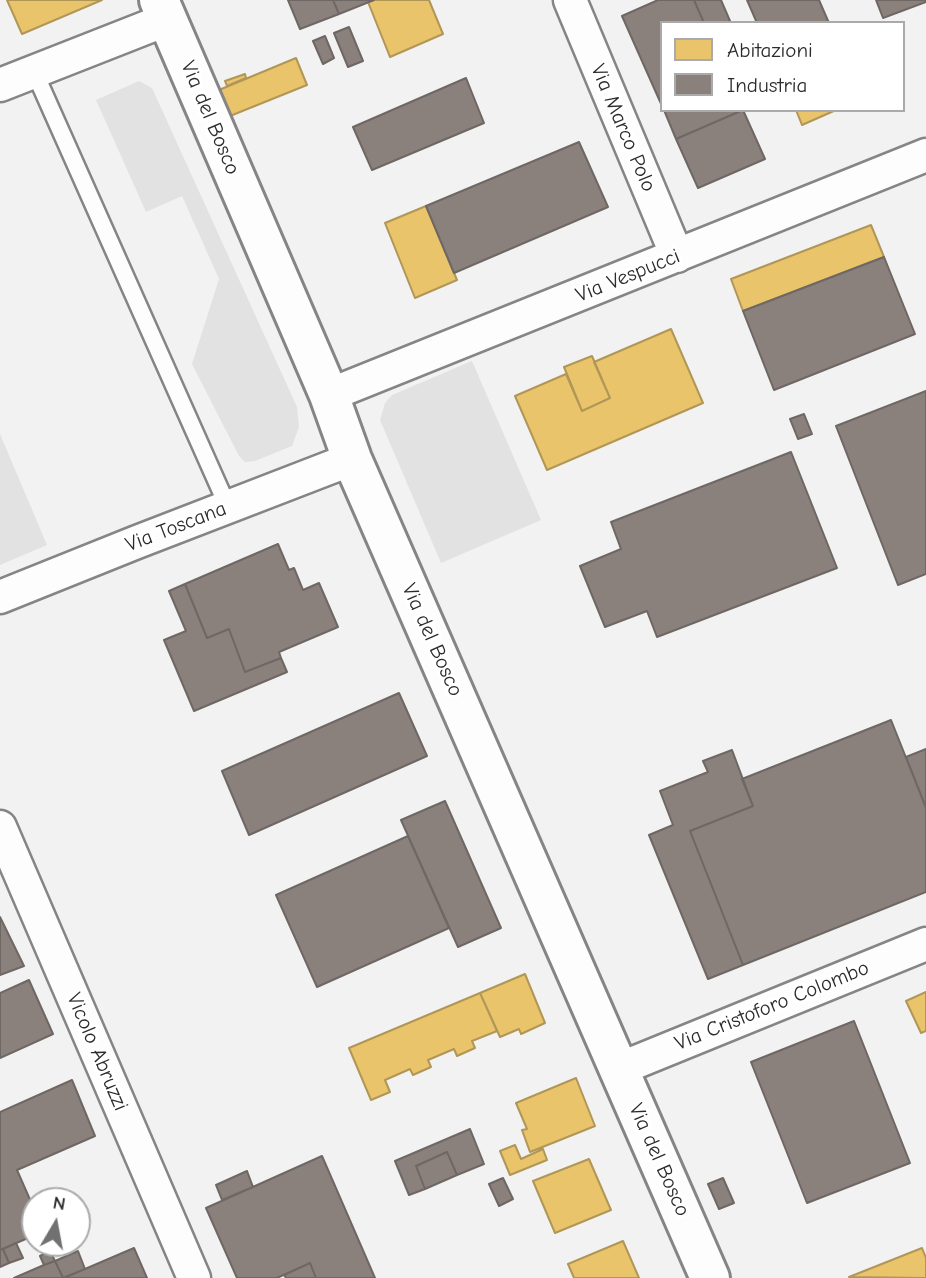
<!DOCTYPE html>
<html>
<head>
<meta charset="utf-8">
<style>
	body { margin:0 }
	#map { position:relative; width:926px; height:1278px; overflow:hidden; background:#f2f2f2; font-family:"Comic Neue",sans-serif }
	canvas { display:block }
	.legend { position:absolute; left:660px; top:21px; width:245px; height:91px; box-sizing:border-box; background:#fff; border:2px solid #aaa; margin:0; padding:9px 12px; list-style:none; font-size:21px; color:#2b2b2b }
	.legend li { display:flex; align-items:center; gap:14px; height:35px }
	.legend b { width:35px; border:2px solid #aaa }
	.north { position:absolute; left:21px; top:1187px; width:70px; height:70px; box-sizing:border-box; background:#fff; border:2px solid #aaa; border-radius:50%; rotate:10deg; font-size:19px; font-weight:700; line-height:28px; text-align:center; color:#2b2b2b }
	.north::after { content:''; display:block; margin:auto; width:24px; height:32px; background:#717171; clip-path:polygon(50% 0,100% 100%,50% 72%,0 100%) }
</style>
</head>
<body>
<div id="map">
<canvas width="926" height="1278"></canvas>
<ul class="legend">
<li><b style="height:19px;background:#e9c46a"></b>Abitazioni</li>
<li><b style="height:19px;background:#8a817c"></b>Industria</li>
</ul>
<div class="north">N</div>
</div>
<script>
const context = document.querySelector('canvas').getContext('2d');
context.lineJoin = 'round';
function fillPath(path, color) { context.fillStyle = color; context.fill(path, 'evenodd'); }
const toPath = rows => new Path2D(rows.map(r => 'M' + r).join(''));
function strokePath(path, color, width, dash) { context.strokeStyle = color; context.lineWidth = width; context.lineCap = dash ? 'butt' : 'round'; context.setLineDash(dash || []); context.stroke(path); }
function drawText(font, color, halo, rows, align = 'center') {
  context.font = font + ' "Comic Neue",sans-serif'; context.lineWidth = 7; context.setLineDash([]); context.textBaseline = 'middle'; context.strokeStyle = halo; context.fillStyle = color; for (const [text, x, y, turn = 0] of rows) {
    context.save(); context.translate(x, y); context.rotate((+turn || 0) * Math.PI / 180); context.textAlign = isNaN(turn) ? turn : align; if (halo) context.strokeText(text, 0, 0); context.fillText(text, 0, 0); context.restore();
  }
}
const green = toPath([
	[139,81,152,88,297,407,299,427,292,446,255,461,245,462,239,456,192,364,219,279,182,196,146,212,96,100],
	[472,361,541,520,441,563,380,420,385,403,392,395],
	[0,434,47,545,0,565]
]);
const homes = toPath([
	[7,0,102,0,22,34,7,0],
	[374,0,429,0,443,34,390,57,368,2,374,0],
	[296,58,307,85,230,116,219,90,296,58],
	[245,74,246,78,227,86,225,81,245,74],
	[796,110,836,110,802,125,796,110],
	[426,206,457,280,415,298,385,223,426,206],
	[871,225,884,257,743,311,731,279,871,225],
	[671,329,703,403,547,470,515,396,566,374,582,411,610,398,594,362,671,329],
	[592,356,610,398,582,411,564,367,592,356],
	[525,974,545,1023,521,1034,519,1029,500,1037,480,993,525,974],
	[926,992,926,1031,921,1033,906,1001,926,992],
	[480,993,497,1031,472,1041,475,1048,457,1056,454,1049,428,1060,431,1067,413,1075,410,1069,385,1080,390,1092,371,1100,349,1048,480,993],
	[576,1078,595,1126,530,1152,522,1130,527,1129,516,1103,576,1078],
	[515,1145,521,1159,543,1149,547,1160,510,1175,500,1151,515,1145],
	[589,1159,611,1210,555,1233,533,1181,589,1159],
	[623,1241,639,1278,574,1278,568,1264,623,1241],
	[922,1248,926,1258,926,1278,849,1277,922,1248]
]);
const industry = toPath([
	[288,0,333,0,339,14,300,29,288,0],
	[333,0,374,0,339,14,333,0],
	[658,0,694,0,704,23,662,23,662,106,622,16,658,0],
	[694,0,721,0,730,21,725,23,704,23,694,0],
	[747,0,819,0,829,23,757,23,747,0],
	[876,0,926,0,926,2,883,18,876,0],
	[349,27,363,61,348,67,334,33,349,27],
	[325,36,334,58,323,64,313,41,325,36],
	[466,78,484,123,372,170,353,127,466,78],
	[664,110,743,110,676,139,664,110],
	[743,110,765,159,698,188,676,139,743,110],
	[579,142,608,207,454,273,426,206,579,142],
	[884,257,915,334,774,390,743,311,884,257],
	[926,391,926,574,898,585,836,426,926,391],
	[804,414,812,434,798,439,790,419,804,414],
	[791,452,837,568,657,637,647,611,605,627,580,566,621,549,611,522,791,452],
	[278,544,289,570,294,568,303,590,319,583,338,627,279,652,281,658,245,672,229,629,207,638,185,584,278,544],
	[185,584,207,638,229,629,245,672,281,658,287,672,194,711,164,640,186,631,169,591,185,584],
	[399,693,427,756,249,835,222,771,399,693],
	[891,720,926,808,926,892,743,965,690,831,753,806,742,779,891,720],
	[926,749,926,804,925,805,906,757,926,749],
	[732,750,753,806,690,831,743,965,708,979,649,835,673,825,660,791,708,772,703,761,732,750],
	[445,801,501,928,458,947,401,820,445,801],
	[408,836,449,928,317,987,276,895,408,836],
	[0,917,24,966,0,975,0,917],
	[29,980,53,1034,0,1058,0,993,29,980],
	[854,1021,910,1163,807,1203,751,1062,854,1021],
	[72,1080,95,1136,17,1170,35,1211,35,1235,0,1250,0,1112,72,1080],
	[470,1129,484,1164,457,1175,447,1152,416,1166,425,1189,409,1195,395,1161,470,1129],
	[447,1152,457,1175,425,1189,416,1166,447,1152],
	[322,1156,375,1278,316,1278,310,1263,277,1278,237,1278,206,1208,322,1156],
	[247,1171,253,1187,222,1200,216,1185,247,1171],
	[503,1178,513,1199,499,1206,489,1184,503,1178],
	[723,1178,734,1203,719,1209,708,1184,723,1178],
	[16,1243,23,1258,9,1263,3,1249,16,1243],
	[134,1248,147,1278,64,1278,134,1248],
	[3,1249,9,1263,0,1267,0,1250,3,1249],
	[50,1251,55,1261,44,1265,40,1256,50,1251],
	[78,1251,85,1269,63,1278,55,1261,78,1251],
	[55,1261,63,1278,14,1278,44,1265,55,1261],
	[310,1263,316,1278,286,1278,284,1275,310,1263]
]);
const service = toPath([
	[34,71,228,507]
]);
const minor = toPath([
	[570,0,677,256],
	[0,85,168,19],
	[329,395,926,155],
	[0,597,137,542,352,459],
	[0,827,194,1278],
	[619,1069,926,944]
]);
const tertiary = toPath([
	[159,0,329,395,352,459,710,1278]
]);
const streetNames = [
	["Via del Bosco",210,118,67],
	["Via Marco Polo",623,128,67],
	["Via Vespucci",628,276,-22],
	["Via Toscana",176,527,-21],
	["Via del Bosco",432,640,66],
	["Via Cristoforo Colombo",772,1006,-22],
	["Vicolo Abruzzi",97,1052,67],
	["Via del Bosco",659,1160,66]
];
fillPath(green, '#e2e2e2');
fillPath(homes, '#e9c46a');
strokePath(homes, '#b09657', 2);
fillPath(industry, '#8a817c');
strokePath(industry, '#6e6764', 2);
strokePath(service, '#858585', 21);
strokePath(minor, '#858585', 37);
strokePath(tertiary, '#858585', 44);
strokePath(service, '#fdfdfd', 16);
strokePath(minor, '#fdfdfd', 32);
strokePath(tertiary, '#fdfdfd', 38);
drawText('21px', '#2b2b2b', '#fff', streetNames);
</script>
</body>
</html>
